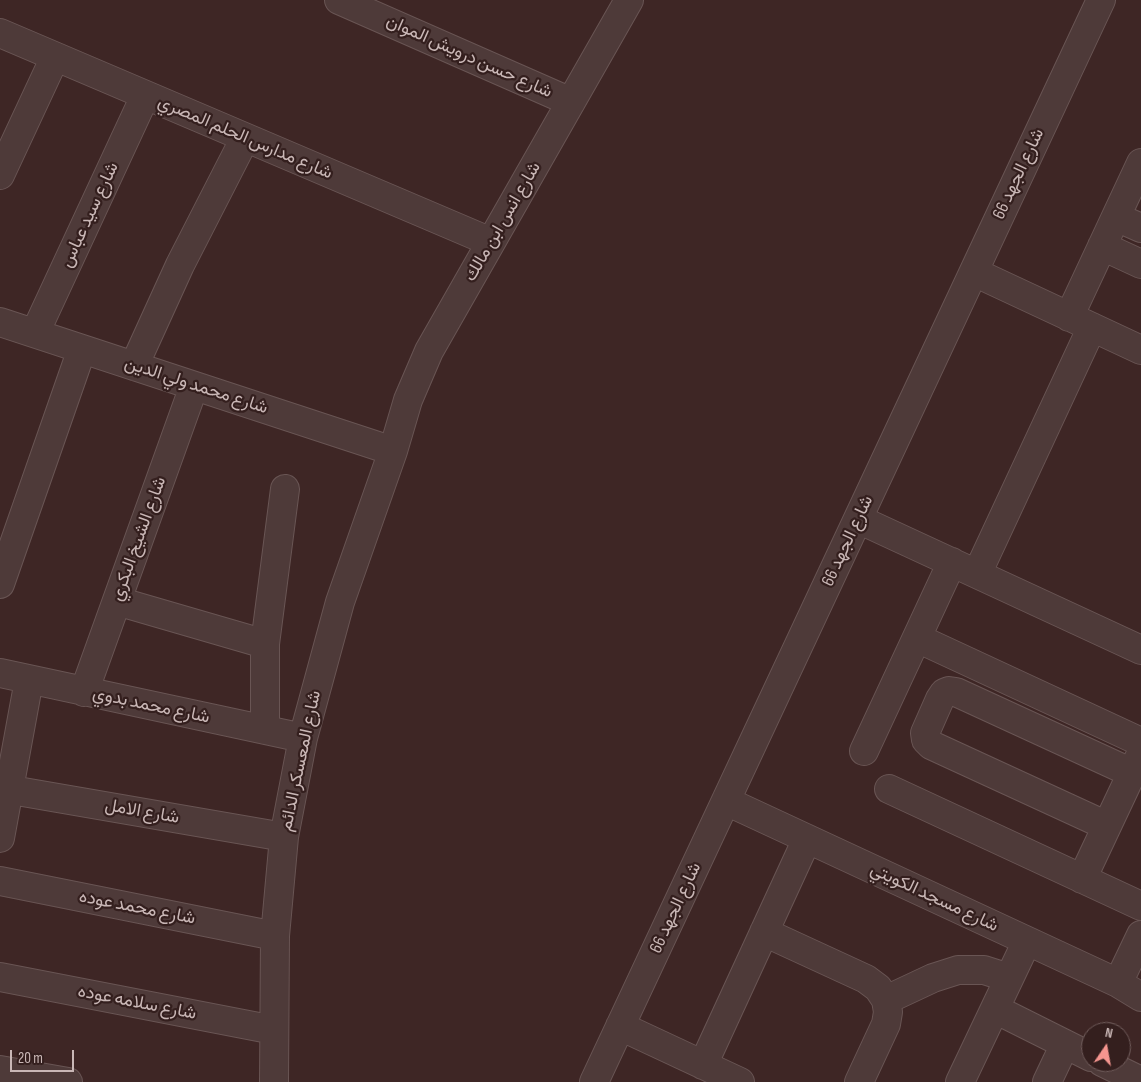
<!DOCTYPE html>
<html>
<head>
<meta charset="utf-8">
<style>
	body { margin:0 }
	#map { position:relative; width:1141px; height:1082px; overflow:hidden; background:#3e2625; font-family:"Sofia Sans Condensed",sans-serif }
	canvas { display:block }
	.north { position:absolute; left:1081px; top:1022px; width:50px; height:50px; box-sizing:border-box; background:#341f1e; border:1px solid #705c5b; border-radius:50%; rotate:12deg; font-size:14px; font-weight:700; line-height:20px; text-align:center; color:#c9b7b6 }
	.north::after { content:''; display:block; margin:auto; width:18px; height:22px; background:#f5958f; clip-path:polygon(50% 0,100% 100%,50% 72%,0 100%) }
	.scale { position:absolute; left:10px; top:1050px; width:64px; height:22px; box-sizing:border-box; border:2px solid #c9b7b6; border-top:0; padding-left:6px; font-size:15px; line-height:18px; white-space:nowrap; color:#c9b7b6; -webkit-text-stroke:4px #341f1e; paint-order:stroke }
</style>
</head>
<body>
<div id="map">
<canvas width="1141" height="1082"></canvas>
<div class="north">N</div>
<div class="scale">20 m</div>
</div>
<script>
const context = document.querySelector('canvas').getContext('2d');
context.lineJoin = 'round';
const toPath = rows => new Path2D(rows.map(r => 'M' + r).join(''));
function strokePath(path, color, width, dash) { context.strokeStyle = color; context.lineWidth = width; context.lineCap = dash ? 'butt' : 'round'; context.setLineDash(dash || []); context.stroke(path); }
function drawText(font, color, halo, rows, align = 'center') {
  context.font = font + ' "Sofia Sans Condensed",Vazirmatn,sans-serif'; context.lineWidth = 4.5; context.setLineDash([]); context.textBaseline = 'middle'; context.strokeStyle = halo; context.fillStyle = color; for (const [text, x, y, turn = 0] of rows) {
    context.save(); context.translate(x, y); context.rotate((+turn || 0) * Math.PI / 180); context.textAlign = isNaN(turn) ? turn : align; if (halo) context.strokeText(text, 0, 0); context.fillText(text, 0, 0); context.restore();
  }
}
const minor = toPath([
	[339,0,571,102],
	[0,33,491,242],
	[0,175,55,57],
	[1116,217,1141,228],
	[1102,246,1141,264],
	[974,272,1141,350],
	[1069,317,1141,163],
	[0,322,393,451],
	[35,333,145,96],
	[134,366,180,265,245,138],
	[858,519,1141,650],
	[977,574,1092,327],
	[0,584,82,349],
	[117,601,265,644],
	[917,638,1141,742],
	[0,673,303,738],
	[84,692,194,386],
	[265,730,265,644,285,489],
	[864,751,952,562],
	[0,788,284,837],
	[889,789,1141,906],
	[726,801,1118,983,1141,997],
	[1107,826,931,745,926,740,925,733,940,699,944,693,949,691,956,692,1132,773],
	[0,838,29,680],
	[1082,879,1139,758],
	[0,881,275,936],
	[764,932,866,979,878,988,886,1000,888,1012,886,1024,859,1082],
	[0,977,274,1030],
	[1118,983,1141,935],
	[886,1000,933,978,958,970,984,970,1009,978],
	[995,1009,1091,1057],
	[620,1026,740,1082],
	[1102,1062,1141,1081],
	[703,1065,807,839],
	[0,1070,68,1082],
	[274,1082,275,936,284,837,303,738,340,602,393,451,408,400,429,351,629,0],
	[594,1082,1101,0],
	[960,1082,1027,941],
	[1047,1082,1065,1044]
]);
const streetNames = [
	["شارع حسن درويش الموان",469,57,24],
	["شارع مدارس الحلم المصري",245,138,23],
	["شارع الجهد 66",1019,174,-65],
	["شارع سيد عباس",90,215,-65],
	["شارع انس ابن مالك",503,222,-60],
	["شارع محمد ولي الدين",196,386,18],
	["شارع الشيخ البكري",139,539,-70],
	["شارع الجهد 66",848,541,-65],
	["شارع محمد بدوي",151,706,12],
	["شارع المعسكر الدائم",301,761,-78],
	["شارع الامل",142,812,10],
	["شارع مسجد الكويتي",934,898,25],
	["شارع محمد عوده",137,908,11],
	["شارع الجهد 66",676,908,-65],
	["شارع سلامه عوده",137,1003,11]
];
strokePath(minor, '#695554', 30);
strokePath(minor, '#4e3a39', 28);
drawText('18px', '#c9b7b6', '#341f1e', streetNames);
</script>
</body>
</html>
